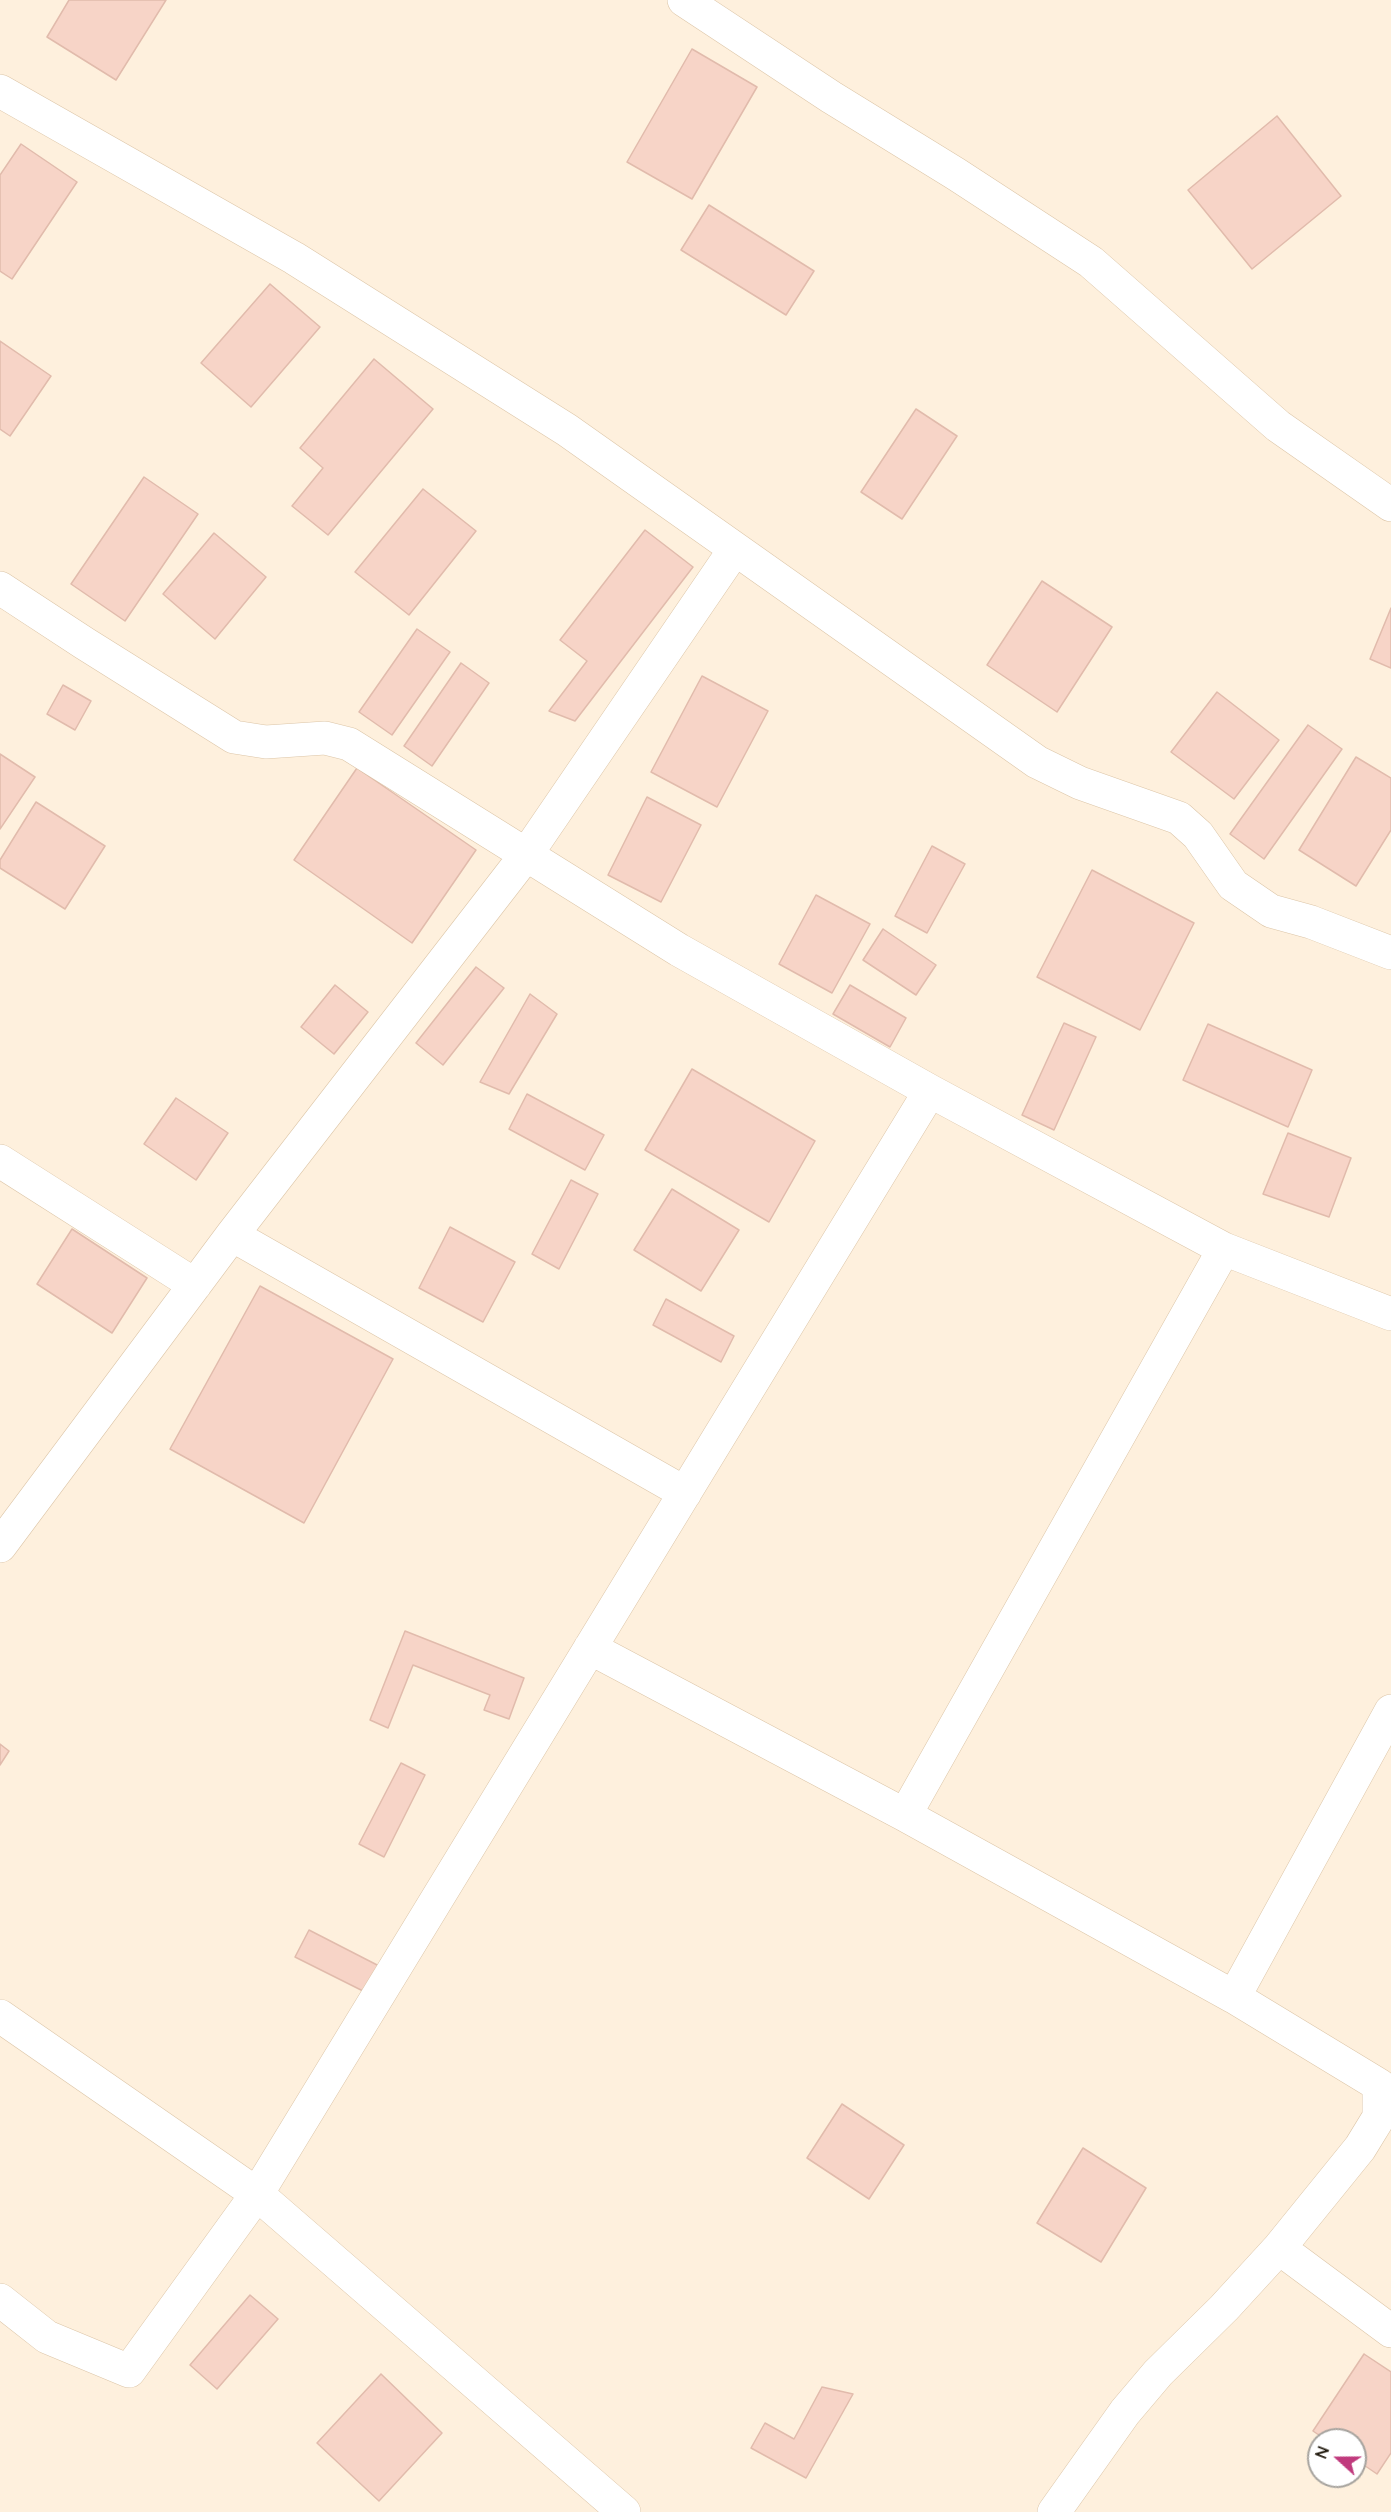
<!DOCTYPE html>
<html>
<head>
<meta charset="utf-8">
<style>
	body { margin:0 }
	#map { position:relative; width:1391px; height:2512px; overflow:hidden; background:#fef0dd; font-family:Quicksand,sans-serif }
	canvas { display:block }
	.north { position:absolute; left:1307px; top:2428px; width:60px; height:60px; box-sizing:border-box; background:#fff; border:2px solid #a6a39e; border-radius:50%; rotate:291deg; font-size:16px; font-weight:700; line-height:24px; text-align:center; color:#20180c }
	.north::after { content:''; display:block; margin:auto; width:21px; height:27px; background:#c03a7d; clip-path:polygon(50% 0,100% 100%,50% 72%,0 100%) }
</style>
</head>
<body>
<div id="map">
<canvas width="1391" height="2512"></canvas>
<div class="north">N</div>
</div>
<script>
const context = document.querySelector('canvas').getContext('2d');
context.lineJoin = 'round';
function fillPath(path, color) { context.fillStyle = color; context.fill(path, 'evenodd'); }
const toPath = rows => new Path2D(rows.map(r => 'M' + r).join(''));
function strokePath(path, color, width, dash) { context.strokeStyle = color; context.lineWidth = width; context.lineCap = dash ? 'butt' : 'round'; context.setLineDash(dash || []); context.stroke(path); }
const building = toPath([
	[69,0,166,0,116,80,47,37,69,0],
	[692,49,757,87,692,199,627,162,692,49],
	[1277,116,1341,196,1252,269,1188,190,1277,116],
	[21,144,77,182,12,279,0,271,0,175,21,144],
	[709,205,814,271,786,315,681,250,709,205],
	[270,284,320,327,251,407,201,363,270,284],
	[0,341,51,376,10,436,0,429,0,341],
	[374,359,433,409,328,535,292,506,323,468,300,448,374,359],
	[916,409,957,436,902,519,861,492,916,409],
	[144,477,198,514,125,621,71,584,144,477],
	[423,489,476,531,409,615,355,572,423,489],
	[645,530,693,567,575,721,549,711,587,661,560,640,645,530],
	[214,533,266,577,215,639,163,594,214,533],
	[1042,581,1112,627,1057,712,987,665,1042,581],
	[1391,608,1391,668,1370,659,1391,608],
	[417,629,450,652,392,735,359,712,417,629],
	[461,663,489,683,432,766,404,746,461,663],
	[702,676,768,711,717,807,651,772,702,676],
	[63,685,91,701,75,730,47,714,63,685],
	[1217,692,1279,740,1234,799,1171,752,1217,692],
	[1308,725,1342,749,1264,859,1230,834,1308,725],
	[0,754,35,777,0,829,0,754],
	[1356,757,1391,778,1391,830,1356,886,1299,850,1356,757],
	[357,768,476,850,412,943,294,860,357,768],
	[647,797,701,825,661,902,608,875,647,797],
	[36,802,105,846,65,909,0,868,0,860,36,802],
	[932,846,965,864,927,933,895,916,932,846],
	[1092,870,1194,923,1140,1030,1037,977,1092,870],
	[816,895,870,924,832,993,779,964,816,895],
	[883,929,936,965,916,995,863,960,883,929],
	[476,967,504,988,443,1065,416,1043,476,967],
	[335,985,368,1012,334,1054,301,1027,335,985],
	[850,985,906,1018,890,1047,833,1014,850,985],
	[530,994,557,1014,509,1094,480,1082,530,994],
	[1064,1023,1096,1037,1054,1130,1022,1115,1064,1023],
	[1208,1024,1312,1070,1288,1127,1183,1080,1208,1024],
	[692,1069,815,1141,769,1222,645,1150,692,1069],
	[527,1094,604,1135,585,1170,509,1129,527,1094],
	[176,1098,228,1133,196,1180,144,1144,176,1098],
	[1288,1133,1351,1158,1329,1217,1263,1194,1288,1133],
	[571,1180,598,1194,559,1269,532,1254,571,1180],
	[672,1189,739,1230,701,1291,634,1250,672,1189],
	[450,1227,515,1262,483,1322,419,1288,450,1227],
	[72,1229,147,1278,112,1333,37,1284,72,1229],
	[260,1286,393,1359,304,1523,170,1449,260,1286],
	[666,1299,734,1336,721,1362,653,1325,666,1299],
	[405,1631,524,1678,509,1719,484,1710,490,1695,413,1665,388,1728,370,1720,405,1631],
	[0,1744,9,1751,0,1765,0,1744],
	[401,1763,425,1775,384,1857,359,1844,401,1763],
	[309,1930,383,1968,369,1994,295,1957,309,1930],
	[842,2104,904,2145,869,2199,807,2158,842,2104],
	[1083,2148,1146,2188,1101,2262,1037,2223,1083,2148],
	[250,2295,278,2319,217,2389,190,2365,250,2295],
	[1364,2354,1391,2372,1391,2453,1377,2474,1355,2459,1355,2440,1326,2440,1313,2431,1364,2354],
	[381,2374,442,2433,379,2501,317,2443,381,2374],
	[822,2387,853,2394,806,2478,751,2448,765,2423,794,2439,822,2387]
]);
const minor = toPath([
	[684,0,831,97,956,174,1091,262,1278,426,1391,505],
	[0,91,294,258,567,430,1037,762,1080,783,1179,818,1198,835,1233,885,1271,911,1311,922,1391,953],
	[0,588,84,643,234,737,266,742,325,738,349,744,679,950,930,1091,1224,1249,1391,1314],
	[0,1161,195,1285],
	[232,1235,685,1493],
	[0,1546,232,1235,526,855,735,549],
	[590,1648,905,1815,1234,1997],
	[905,1815,1224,1249],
	[0,2016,257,2194,624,2512],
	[1279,2248,1391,2331],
	[0,2300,47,2337,129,2371,257,2194,930,1091],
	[1054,2512,1125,2412,1158,2373,1224,2308,1279,2248,1360,2148,1379,2117,1379,2085,1234,1997,1391,1711]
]);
fillPath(building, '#f7d4c7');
strokePath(building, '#e1bbac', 1.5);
strokePath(minor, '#dcc5a7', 34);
strokePath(minor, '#fff', 33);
</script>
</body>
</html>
